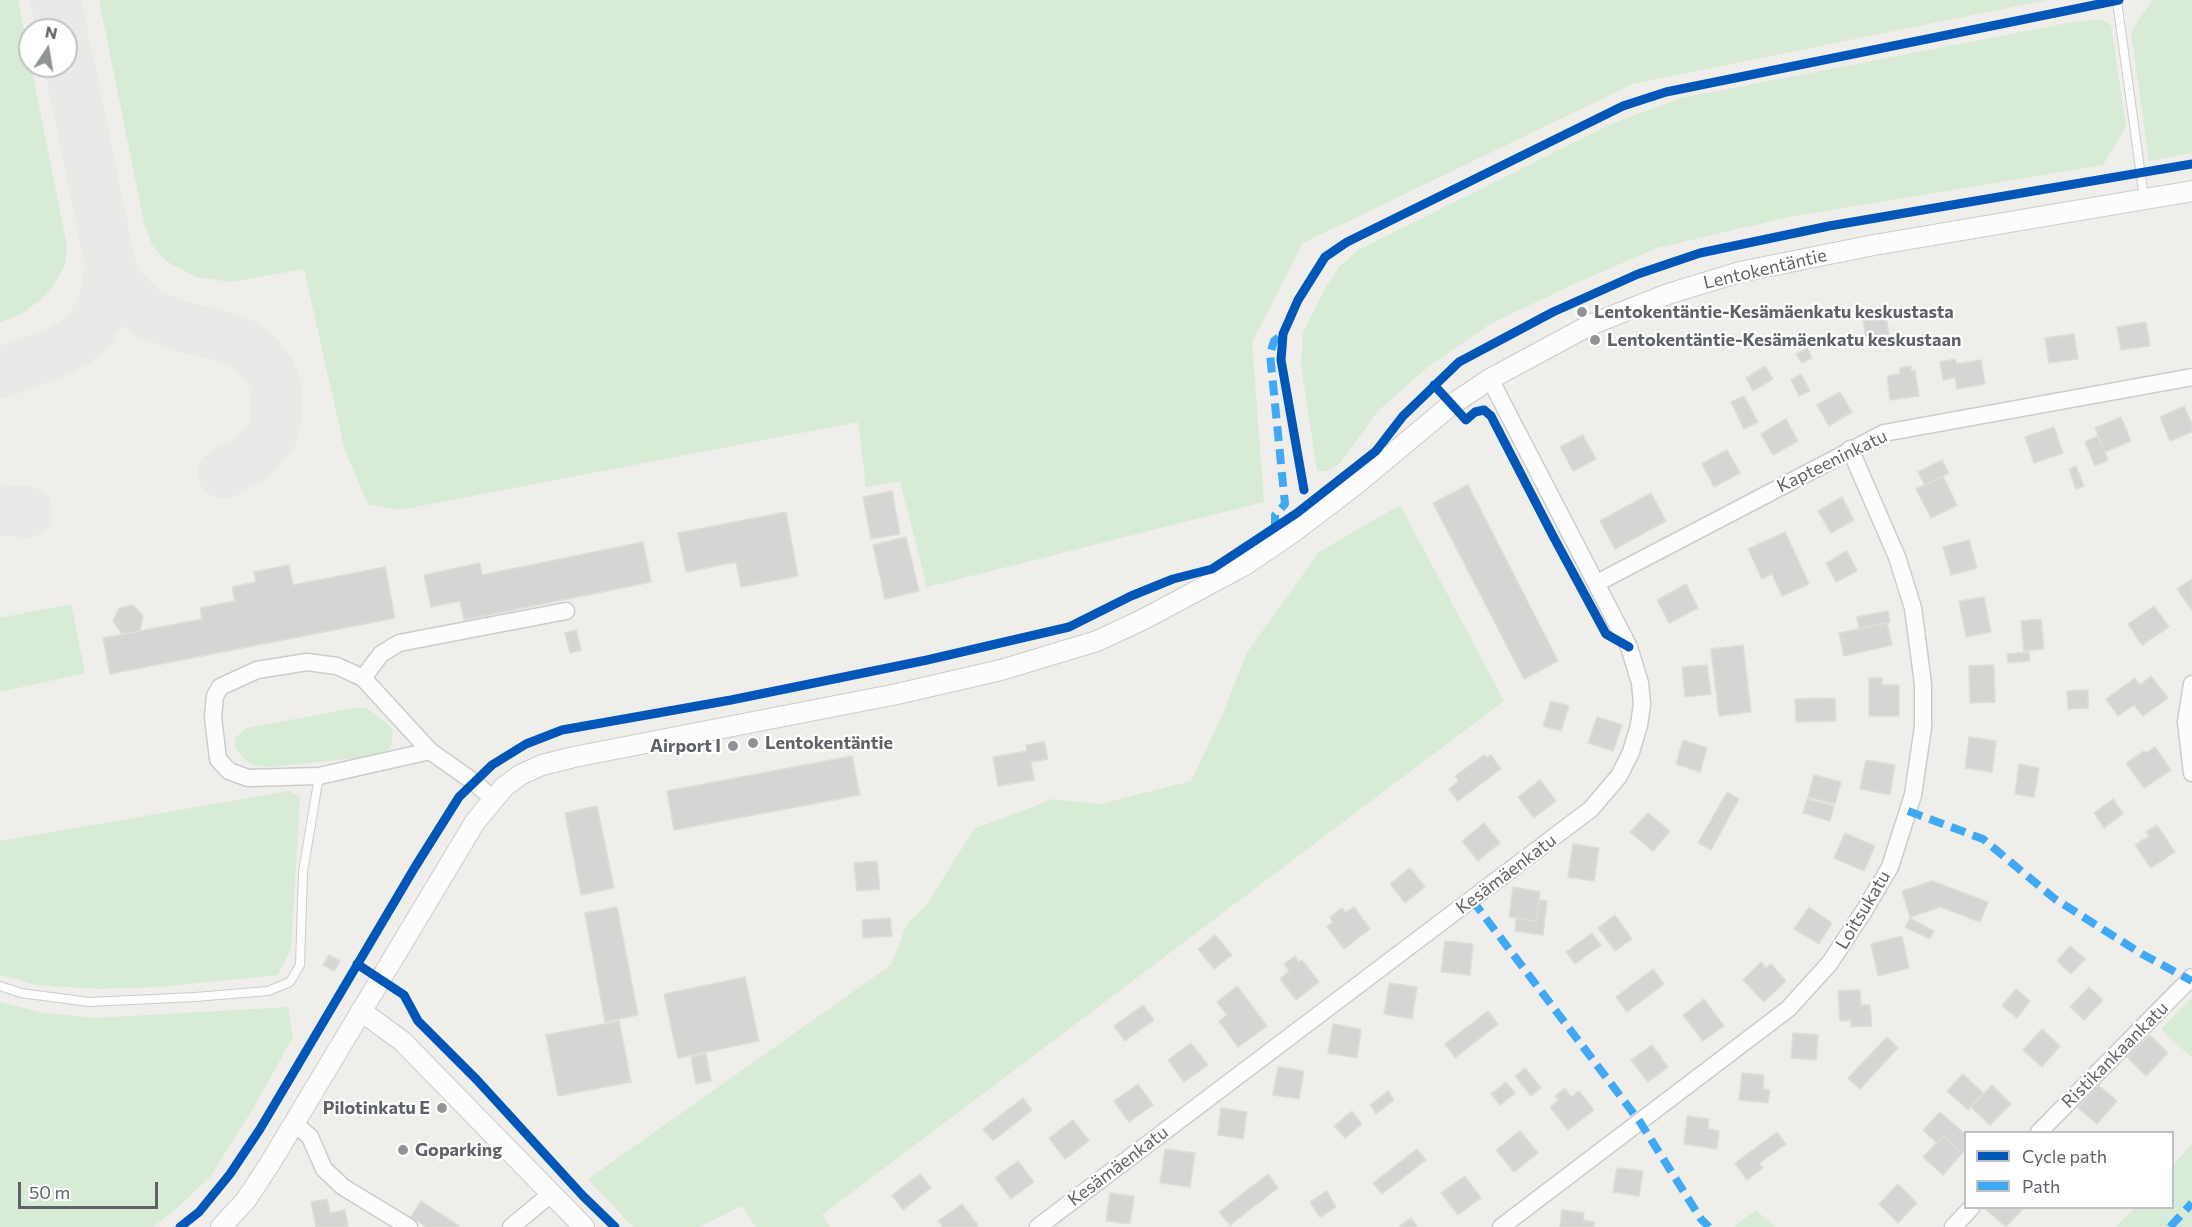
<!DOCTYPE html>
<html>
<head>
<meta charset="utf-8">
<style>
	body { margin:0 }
	#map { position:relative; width:2192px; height:1227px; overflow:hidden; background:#efeeea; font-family:Commissioner,sans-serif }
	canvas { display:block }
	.legend { position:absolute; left:1964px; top:1131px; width:210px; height:78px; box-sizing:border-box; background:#fff; border:2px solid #bfc1c3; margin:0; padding:8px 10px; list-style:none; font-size:18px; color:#5f6368 }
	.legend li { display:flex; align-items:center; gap:12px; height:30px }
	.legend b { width:30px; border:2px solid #bfc1c3 }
	.north { position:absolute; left:18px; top:18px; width:60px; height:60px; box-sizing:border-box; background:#fff; border:2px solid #bfc1c3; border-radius:50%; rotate:12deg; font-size:16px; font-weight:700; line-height:24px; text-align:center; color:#5f6368 }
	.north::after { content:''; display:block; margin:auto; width:21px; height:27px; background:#919496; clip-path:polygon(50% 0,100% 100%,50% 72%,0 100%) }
	.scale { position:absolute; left:18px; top:1182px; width:140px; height:27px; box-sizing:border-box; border:3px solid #5f6368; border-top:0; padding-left:8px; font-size:18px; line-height:21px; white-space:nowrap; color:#5f6368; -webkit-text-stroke:4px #fff; paint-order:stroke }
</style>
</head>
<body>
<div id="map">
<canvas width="2192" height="1227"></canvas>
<ul class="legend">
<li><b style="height:8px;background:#0057b8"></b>Cycle path</li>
<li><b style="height:8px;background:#3fa9f5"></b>Path</li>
</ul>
<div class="north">N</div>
<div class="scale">50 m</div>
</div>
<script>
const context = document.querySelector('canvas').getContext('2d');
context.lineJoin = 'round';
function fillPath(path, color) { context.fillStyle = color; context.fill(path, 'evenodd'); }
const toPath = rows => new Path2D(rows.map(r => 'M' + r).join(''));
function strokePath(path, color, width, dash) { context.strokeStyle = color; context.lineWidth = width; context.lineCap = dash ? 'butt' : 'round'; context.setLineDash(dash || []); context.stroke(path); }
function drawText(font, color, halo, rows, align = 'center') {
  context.font = font + ' Commissioner,sans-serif'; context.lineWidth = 4.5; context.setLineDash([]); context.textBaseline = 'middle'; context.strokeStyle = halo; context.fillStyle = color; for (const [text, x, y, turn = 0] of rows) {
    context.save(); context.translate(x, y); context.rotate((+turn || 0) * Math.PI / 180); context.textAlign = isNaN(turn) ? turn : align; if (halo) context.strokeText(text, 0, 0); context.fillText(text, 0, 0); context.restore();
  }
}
const green = toPath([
	[0,0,18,0,67,246,65,265,54,285,39,301,20,315,0,322],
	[99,0,2047,0,1633,84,1303,243,1252,342,1264,502,927,587,900,481,866,487,858,422,399,510,368,504,345,451,304,269,231,282,196,277,166,261,152,245,144,222],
	[2152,0,2192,0,2192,153,2149,161,2131,32],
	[2101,19,2111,25,2126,127,2103,165,1789,217,1657,248,1576,283,1492,323,1429,366,1377,412,1341,462,1328,471,1317,471,1301,365,1303,333,1325,288,1340,266,1360,249,1611,124,1681,98,2073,22],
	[1400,505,1504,701,822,1215,830,1227,756,1227,742,1206,699,1227,633,1227,588,1179,891,965,907,924,927,904,974,829,1053,799,1100,804,1191,781,1223,714,1246,654,1319,552],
	[71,604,85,673,0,692,0,618],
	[359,707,367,708,390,726,393,732,391,745,387,751,378,756,268,767,254,765,243,758,236,749,235,738,247,728],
	[289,791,300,797,291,949,278,975,160,987,100,989,36,985,0,975,0,841],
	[2192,997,2192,1058,2161,1029],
	[0,1002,43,1013,96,1018,288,1007,293,1037,254,1107,210,1177,175,1210,153,1227,0,1227],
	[2192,1144,2192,1227,2116,1227,2134,1208,2172,1208,2173,1165],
	[1756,1210,1775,1227,1733,1227]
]);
const taxiway = toPath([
	[56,0,62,30],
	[66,49,111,268,122,290,145,312,179,326,226,337,247,346,260,358,270,372,276,387,277,411,273,433,252,458,223,473],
	[0,373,57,352,74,343,90,329,102,308,111,268],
	[0,509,6,511,27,512]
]);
const building = toPath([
	[1886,317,1889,334,1866,338,1863,320,1886,317],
	[2146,322,2150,346,2121,350,2117,327,2146,322],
	[2074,334,2078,359,2049,363,2045,338,2074,334],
	[1807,348,1812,358,1802,363,1796,354,1807,348],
	[1956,359,1956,364,1981,360,1985,384,1957,389,1955,377,1943,380,1940,362,1956,359],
	[1765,366,1773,379,1753,391,1746,378,1765,366],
	[1911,366,1911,371,1915,370,1919,396,1890,400,1887,376,1900,374,1900,368,1911,366],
	[1801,374,1810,391,1799,396,1791,380,1801,374],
	[1840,392,1852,412,1829,426,1817,405,1840,392],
	[1744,396,1758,422,1744,429,1731,402,1744,396],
	[2184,406,2192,424,2192,432,2170,441,2160,417,2184,406],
	[2121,417,2131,441,2105,452,2095,428,2121,417],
	[1786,419,1798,441,1773,455,1761,434,1786,419],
	[2054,427,2063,453,2034,463,2025,437,2054,427],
	[1583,435,1596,459,1573,471,1560,447,1583,435],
	[2098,436,2108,460,2095,466,2085,442,2098,436],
	[1727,450,1740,473,1714,487,1702,464,1727,450],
	[1942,460,1949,473,1925,485,1918,472,1942,460],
	[2076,466,2084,486,2076,489,2069,469,2076,466],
	[1943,476,1957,505,1931,518,1916,489,1943,476],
	[1468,485,1558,661,1524,679,1433,503,1468,485],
	[892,491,900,534,871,539,863,497,892,491],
	[1651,493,1666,521,1615,549,1600,521,1651,493],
	[1842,497,1854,520,1831,533,1818,511,1842,497],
	[786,512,798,576,741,587,736,562,686,572,678,533,786,512],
	[1785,532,1809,584,1782,596,1772,574,1762,579,1748,549,1785,532],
	[906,537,919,591,885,599,873,545,906,537],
	[1969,540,1977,568,1951,575,1943,547,1969,540],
	[643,542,651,582,464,620,460,601,431,607,424,575,480,563,482,575,643,542],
	[1847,551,1857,571,1836,582,1826,563,1847,551],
	[289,565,293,585,385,567,395,618,110,674,103,638,202,619,200,608,235,601,232,587,256,582,254,572,289,565],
	[2192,579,2192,610,2177,589,2192,579],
	[1686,584,1698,608,1669,623,1657,600,1686,584],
	[1984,597,1991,632,1966,637,1959,601,1984,597],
	[133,605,143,616,140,631,122,634,113,621,119,608,133,605],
	[2154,606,2169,627,2142,645,2128,624,2154,606],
	[1888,611,1890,622,1859,629,1857,617,1888,611],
	[2041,619,2044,649,2024,651,2021,621,2041,619],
	[1887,623,1892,645,1844,656,1839,633,1887,623],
	[576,630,581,650,570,653,565,633,576,630],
	[1743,645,1751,712,1719,716,1711,649,1743,645],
	[2029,652,2030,661,2008,663,2007,654,2029,652],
	[1707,665,1711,694,1685,697,1682,667,1707,665],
	[1994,665,1995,702,1970,703,1969,666,1994,665],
	[2151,676,2168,698,2143,716,2134,705,2118,716,2106,699,2135,678,2140,685,2151,676],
	[1869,678,1882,678,1882,685,1899,685,1899,716,1869,716,1869,678],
	[2088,690,2088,708,2068,709,2067,691,2088,690],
	[1835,698,1836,721,1796,722,1795,699,1835,698],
	[1551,701,1569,706,1561,731,1543,726,1551,701],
	[1597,717,1622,725,1613,751,1588,743,1597,717],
	[1969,737,1996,741,1992,772,1965,768,1969,737],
	[1683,740,1707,748,1700,772,1676,764,1683,740],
	[1044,742,1048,759,1031,762,1034,780,998,786,993,757,1027,751,1026,745,1044,742],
	[2155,747,2171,770,2144,788,2126,763,2144,751,2146,753,2155,747],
	[1484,755,1487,758,1491,755,1501,769,1458,801,1449,789,1459,781,1455,776,1484,755],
	[852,756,860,795,674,830,667,791,852,756],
	[1866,760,1895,765,1890,795,1860,789,1866,760],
	[2019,764,2039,768,2034,797,2015,794,2019,764],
	[1814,775,1841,782,1835,804,1808,797,1814,775],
	[1540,780,1556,801,1534,818,1518,797,1540,780],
	[1727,792,1739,799,1711,850,1698,843,1727,792],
	[1807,799,1834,806,1830,821,1803,813,1807,799],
	[2113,799,2123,814,2104,828,2094,813,2113,799],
	[597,806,614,888,581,895,565,813,597,806],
	[1648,813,1670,831,1653,851,1630,832,1648,813],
	[1484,823,1500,843,1478,861,1462,841,1484,823],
	[2157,825,2175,852,2151,868,2135,845,2149,836,2146,832,2157,825],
	[1845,833,1875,846,1864,871,1834,858,1845,833],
	[1573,844,1599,848,1594,881,1568,877,1573,844],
	[877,861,880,889,857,891,854,863,877,861],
	[1410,868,1425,887,1405,903,1390,884,1410,868],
	[1932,881,1988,902,1980,922,1941,907,1910,917,1902,891,1932,881],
	[1513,887,1540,892,1536,921,1509,917,1513,887],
	[1539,900,1547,901,1543,935,1515,931,1516,918,1536,921,1539,900],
	[617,907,638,1015,605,1022,585,913,617,907],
	[1354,907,1370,929,1344,949,1327,927,1333,922,1330,917,1342,908,1345,913,1354,907],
	[1809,907,1832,923,1819,944,1794,929,1809,907],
	[1615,915,1632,939,1615,951,1598,928,1615,915],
	[890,918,892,936,863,938,862,920,890,918],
	[1910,918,1934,931,1930,939,1905,927,1910,918],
	[1592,933,1601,945,1575,964,1566,952,1592,933],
	[1215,935,1232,955,1214,969,1198,949,1215,935],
	[1902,936,1909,968,1878,976,1871,944,1902,936],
	[1445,941,1473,944,1470,975,1441,972,1445,941],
	[2070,946,2085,959,2071,974,2057,961,2070,946],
	[329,955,340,961,334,971,323,965,329,955],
	[1295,956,1299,962,1302,960,1319,982,1296,1000,1280,979,1289,971,1284,964,1295,956],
	[1761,962,1766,968,1771,964,1786,981,1764,1002,1743,980,1761,962],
	[1653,969,1664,984,1627,1012,1616,997,1653,969],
	[745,977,759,1041,678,1058,664,994,745,977],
	[1389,983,1417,987,1412,1019,1384,1014,1389,983],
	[1237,986,1267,1026,1238,1047,1219,1021,1227,1015,1217,1002,1237,986],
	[2089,987,2103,1000,2084,1020,2070,1007,2089,987],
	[2016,989,2030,1001,2017,1018,2002,1006,2016,989],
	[1860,990,1861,1005,1870,1005,1872,1026,1851,1027,1851,1020,1840,1021,1838,991,1860,990],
	[1704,999,1724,1026,1703,1041,1683,1015,1704,999],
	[1143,1005,1154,1020,1125,1041,1114,1026,1143,1005],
	[1488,1011,1498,1024,1455,1058,1445,1044,1488,1011],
	[619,1021,631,1082,558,1096,546,1035,619,1021],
	[1333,1024,1361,1029,1357,1058,1328,1053,1333,1024],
	[2042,1029,2060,1046,2042,1067,2023,1050,2042,1029],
	[1793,1033,1818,1035,1816,1060,1791,1058,1793,1033],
	[2150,1035,2168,1053,2146,1076,2127,1057,2150,1035],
	[1887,1037,1898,1048,1860,1089,1848,1078,1887,1037],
	[1191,1043,1208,1065,1184,1082,1168,1060,1191,1043],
	[1652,1045,1668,1067,1648,1082,1631,1060,1652,1045],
	[706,1054,711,1081,696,1084,691,1057,706,1054],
	[1278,1067,1304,1071,1299,1099,1273,1095,1278,1067],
	[1525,1068,1541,1088,1531,1096,1515,1076,1525,1068],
	[1742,1073,1764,1075,1763,1089,1770,1090,1768,1103,1739,1100,1742,1073],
	[1963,1074,1983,1093,1968,1110,1947,1091,1963,1074],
	[1506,1082,1515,1093,1500,1105,1491,1094,1506,1082],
	[1138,1084,1153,1105,1129,1122,1114,1101,1138,1084],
	[1992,1085,2011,1104,1990,1125,1971,1107,1992,1085],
	[2098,1085,2117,1101,2097,1124,2078,1108,2098,1085],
	[1565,1088,1571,1097,1579,1091,1594,1110,1568,1130,1550,1107,1559,1100,1555,1096,1565,1088],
	[1388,1091,1394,1100,1376,1114,1370,1105,1388,1091],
	[1023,1098,1032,1110,993,1141,983,1129,1023,1098],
	[1221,1108,1247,1112,1243,1139,1218,1135,1221,1108],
	[1352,1111,1362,1124,1345,1138,1334,1126,1352,1111],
	[1940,1112,1966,1135,1966,1149,1962,1153,1943,1136,1937,1143,1923,1130,1940,1112],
	[1687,1116,1709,1119,1708,1129,1719,1131,1717,1149,1684,1144,1687,1116],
	[1073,1120,1089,1141,1065,1159,1049,1138,1073,1120],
	[1520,1131,1538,1153,1514,1172,1496,1150,1520,1131],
	[1777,1132,1786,1144,1759,1163,1763,1168,1747,1180,1735,1163,1777,1132],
	[1943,1136,1962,1153,1943,1175,1923,1157,1943,1136],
	[1165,1149,1195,1153,1190,1187,1160,1183,1165,1149],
	[1417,1149,1426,1160,1382,1194,1373,1183,1417,1149],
	[1018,1161,1034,1182,1011,1199,995,1178,1018,1161],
	[1617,1168,1643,1171,1639,1196,1613,1192,1617,1168],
	[920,1174,931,1188,903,1210,892,1195,920,1174],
	[1268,1174,1278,1188,1230,1225,1219,1212,1268,1174],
	[1465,1176,1481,1198,1458,1215,1441,1193,1465,1176],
	[1898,1184,1917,1203,1898,1223,1879,1204,1898,1184],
	[1327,1191,1336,1207,1320,1217,1310,1202,1327,1191],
	[1110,1193,1134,1196,1130,1224,1106,1221,1110,1193],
	[327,1199,330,1213,345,1210,348,1227,316,1227,311,1202,327,1199],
	[421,1201,459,1226,458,1227,426,1227,411,1217,421,1201],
	[962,1204,978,1225,976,1227,943,1227,938,1221,962,1204],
	[1984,1208,2024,1208,2006,1227,1984,1208],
	[1562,1210,1584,1213,1583,1220,1595,1222,1594,1227,1560,1227,1562,1210],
	[1411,1218,1417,1227,1398,1227,1411,1218]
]);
const service = toPath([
	[2117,1,2144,198],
	[0,986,21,993,89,1002,195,997,268,991,290,982,300,965,303,872,319,776]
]);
const minor = toPath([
	[1597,583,1884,433,2192,377],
	[363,678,381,654,399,643,566,611],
	[2192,684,2186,722,2192,773],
	[430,751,319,776,248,778,229,771,218,759,213,717,215,696,220,687,257,670,307,662,337,666,363,678,430,751,474,782,493,799],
	[294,1123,310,1137,324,1169,343,1187,409,1227],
	[2039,1132,2192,977],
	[511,1227,552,1193],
	[1038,1227,1591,809,1619,776,1631,752,1639,725,1642,704,1640,683,1629,647,1490,379],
	[1501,1227,1788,1009,1829,964,1864,911,1890,867,1913,795,1923,727,1923,684,1913,608,1897,557,1850,449],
	[1953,1227,1971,1208]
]);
const tertiary = toPath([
	[361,1011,402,1041,584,1227],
	[221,1227,246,1200,269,1165,475,822,504,787,520,775,542,765,574,757,897,694,1001,670,1097,641,1144,619,1245,565,1292,533,1355,485,1451,405,1490,379,1590,325,1668,294,1740,272,1874,245,2192,191]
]);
const quiet = toPath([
	[1275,529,1275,515,1285,504,1270,354,1274,341,1283,334],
	[1908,811,1983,839,2055,899,2142,954,2192,981],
	[1472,900,1640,1122,1701,1219,1709,1227],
	[2170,1227,2192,1203]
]);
const cycleway = toPath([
	[1434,385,1466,420,1475,412,1484,410,1491,416,1553,536,1606,634,1629,647],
	[1304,490,1281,360,1283,334,1298,300,1325,257,1347,242,1623,106,1666,92,2119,0],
	[357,964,404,995,418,1021,477,1080,583,1196,615,1227],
	[180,1227,199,1212,230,1174,260,1129,415,867,459,797,492,765,526,744,562,730,731,700,927,660,1069,627,1131,596,1173,579,1212,569,1297,513,1376,451,1403,416,1459,362,1553,312,1638,274,1700,253,1829,226,2192,164]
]);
const markers = [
	[1582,312,6,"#919496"],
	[1595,340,6,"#919496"],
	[753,743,6,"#919496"],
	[733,746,6,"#919496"],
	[442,1108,6,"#919496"],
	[403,1150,6,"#919496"]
];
const streetNames = [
	["Lentokentäntie",1765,269,-13],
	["Kapteeninkatu",1832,461,-26],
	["Kesämäenkatu",1506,874,-37],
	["Loitsukatu",1863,910,-59],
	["Ristikankaankatu",2115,1055,-45],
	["Kesämäenkatu",1118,1166,-37]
];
const poiNames = [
	["Lentokentäntie-Kesämäenkatu keskustasta",1594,312],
	["Lentokentäntie-Kesämäenkatu keskustaan",1607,340],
	["Lentokentäntie",765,743],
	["Airport I",721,746,"right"],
	["Pilotinkatu E",430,1108,"right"],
	["Goparking",415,1150]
];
fillPath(green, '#d8ebd6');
strokePath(taxiway, '#eae9e7', 51);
fillPath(building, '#d6d5d3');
strokePath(building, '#deddd9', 1.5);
strokePath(service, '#cbcccc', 10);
strokePath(minor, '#cbcccc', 19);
strokePath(tertiary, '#cbcccc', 22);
strokePath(service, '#fdfcfc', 8);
strokePath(minor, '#fdfcfc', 16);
strokePath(tertiary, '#fdfcfc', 20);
strokePath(quiet, '#3fa9f5', 8, [15, 8]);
strokePath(cycleway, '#0057b8', 9);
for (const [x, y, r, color] of markers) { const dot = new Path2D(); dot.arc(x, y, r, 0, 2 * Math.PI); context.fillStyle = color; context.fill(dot); strokePath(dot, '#fff', 2); }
drawText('18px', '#5f6368', '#fff', streetNames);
drawText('bold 18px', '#5f6368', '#fff', poiNames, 'left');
</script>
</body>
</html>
